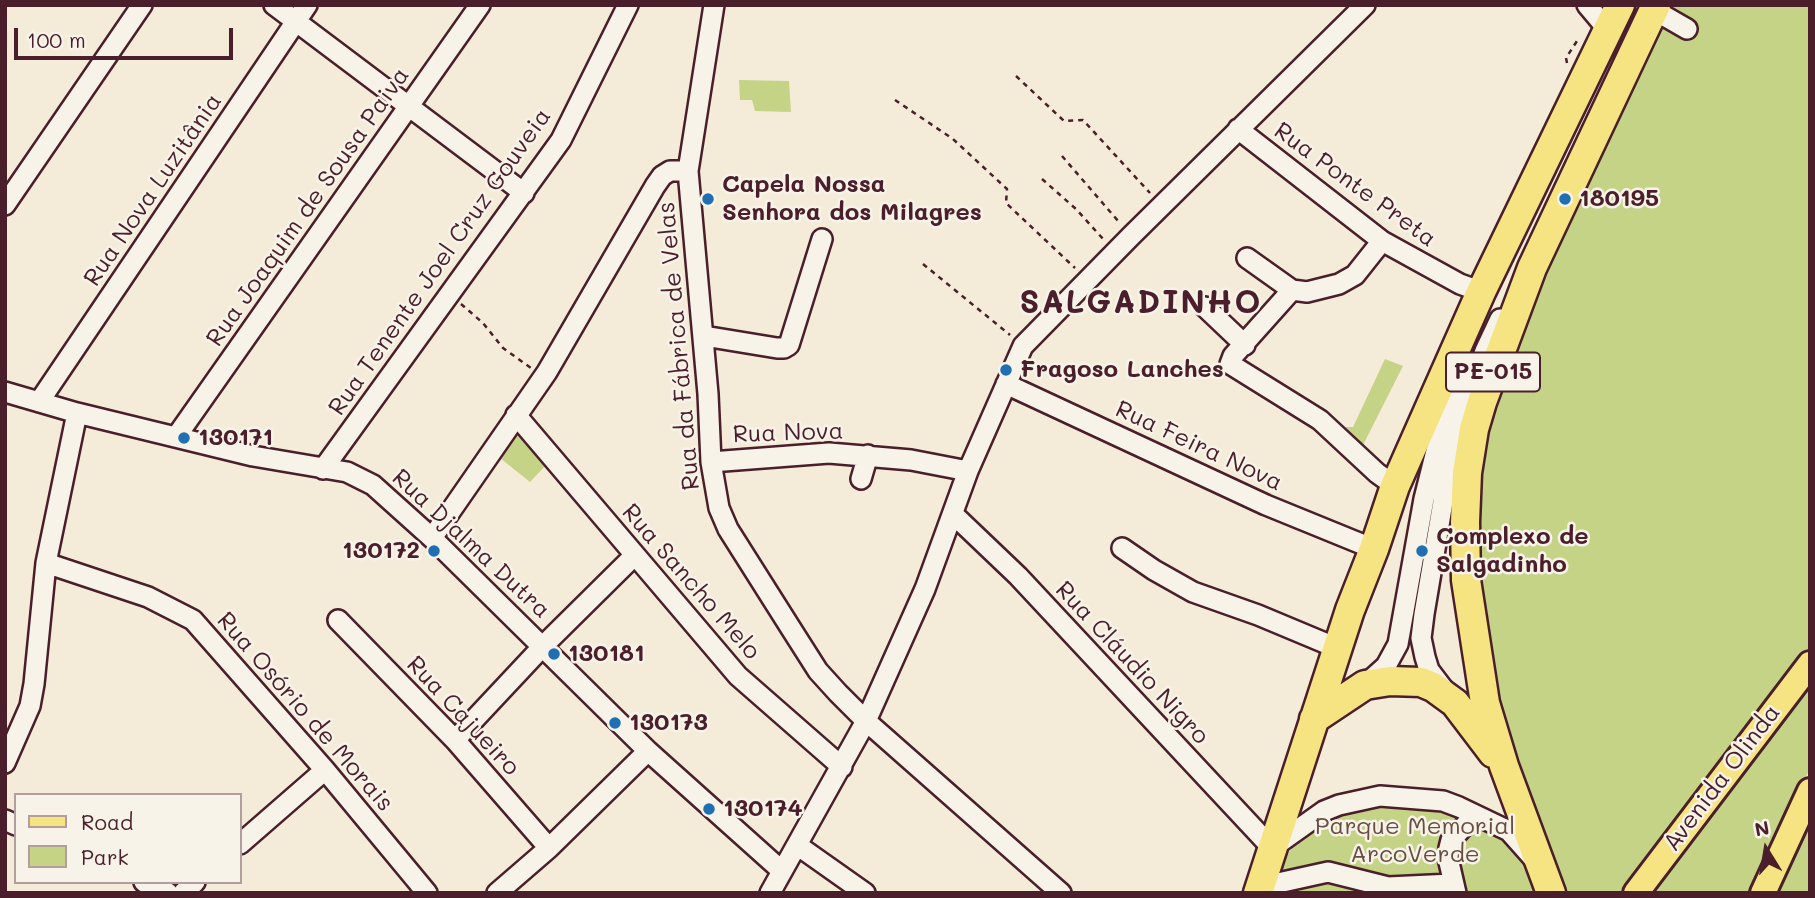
<!DOCTYPE html>
<html>
<head>
<meta charset="utf-8">
<style>
	body { margin:0 }
	#map { position:relative; width:1815px; height:898px; overflow:hidden; background:#f4ecd9; font-family:Mali,sans-serif }
	canvas { display:block }
	.frame { position:absolute; inset:0; border:7px solid #4a1f2b; pointer-events:none }
	.legend { position:absolute; left:14px; top:793px; width:228px; height:91px; box-sizing:border-box; background:#f7f3e8; border:2px solid #b29e9c; margin:0; padding:9px 12px; list-style:none; font-size:21px; color:#4a1f2b }
	.legend li { display:flex; align-items:center; gap:14px; height:35px }
	.legend b { width:35px; border:2px solid #b29e9c }
	.north { position:absolute; left:1731px; top:814px; width:70px; height:70px; -webkit-text-stroke:5px #f7f3e8; paint-order:stroke; rotate:349deg; font-size:19px; font-weight:700; line-height:28px; text-align:center; color:#4a1f2b }
	.north::after { content:''; display:block; margin:auto; width:24px; height:32px; background:#4a1f2b; clip-path:polygon(50% 0,100% 100%,50% 72%,0 100%) }
	.scale { position:absolute; left:14px; top:28px; width:219px; height:32px; box-sizing:border-box; border:4px solid #4a1f2b; border-top:0; padding-left:9px; font-size:21px; line-height:24px; white-space:nowrap; color:#4a1f2b; -webkit-text-stroke:5px #f7f3e8; paint-order:stroke }
</style>
</head>
<body>
<div id="map">
<canvas width="1815" height="898"></canvas>
<div class="frame"></div>
<ul class="legend">
<li><b style="height:9px;background:#f6e381"></b>Road</li>
<li><b style="height:19px;background:#c5d387"></b>Park</li>
</ul>
<div class="north">N</div>
<div class="scale">100 m</div>
</div>
<script>
const context = document.querySelector('canvas').getContext('2d');
context.lineJoin = 'round';
function fillPath(path, color) { context.fillStyle = color; context.fill(path, 'evenodd'); }
const toPath = rows => new Path2D(rows.map(r => 'M' + r).join(''));
function strokePath(path, color, width, dash) { context.strokeStyle = color; context.lineWidth = width; context.lineCap = dash ? 'butt' : 'round'; context.setLineDash(dash || []); context.stroke(path); }
function drawText(font, color, halo, rows, align = 'center') {
  context.font = font + ' Mali,sans-serif'; context.lineWidth = 5; context.setLineDash([]); context.textBaseline = 'middle'; context.strokeStyle = halo; context.fillStyle = color; for (const [text, x, y, turn = 0] of rows) {
    context.save(); context.translate(x, y); context.rotate((+turn || 0) * Math.PI / 180); context.textAlign = isNaN(turn) ? turn : align; if (halo) context.strokeText(text, 0, 0); context.fillText(text, 0, 0); context.restore();
  }
}
const green = toPath([
	[1663,5,1810,5,1810,656,1621,893,1565,893,1500,704,1484,637,1468,445],
	[739,80,789,81,791,112,755,111,752,100,740,100],
	[1385,359,1403,366,1359,453,1345,438,1344,427,1353,427],
	[520,429,547,464,530,482,500,458],
	[1810,676,1810,768,1755,893,1635,893],
	[1437,789,1475,802,1521,828,1557,893,1262,893,1265,884,1310,824,1385,790],
	[1810,822,1810,893,1778,893]
]);
const path = toPath([
	[1567,63,1566,58,1577,41],
	[1016,76,1064,121,1083,120,1150,193],
	[895,100,953,139,1007,189,1006,203,1075,268],
	[1062,156,1119,222],
	[1042,179,1076,209,1104,240],
	[923,264,1010,335],
	[461,304,483,323,503,348,531,368]
]);
const minor = toPath([
	[274,5,524,193],
	[714,5,688,171,708,394,711,462,719,508,728,529,790,627,818,671,838,693,866,721,1061,893],
	[1587,5,1608,30],
	[1654,10,1687,29],
	[1238,129,1382,241,1460,284,1485,293],
	[5,205,142,5],
	[1247,258,1292,290,1307,292,1339,284,1355,275,1382,241],
	[1292,290,1233,356,1230,364,1320,420,1377,473,1395,486],
	[1205,307,1245,345],
	[704,336,777,348,784,348,789,345,822,239],
	[1006,384,1266,505,1374,549],
	[5,392,77,413,253,456,347,472,373,485,432,538,648,751,782,871],
	[39,402,307,5],
	[516,415,738,676,842,767],
	[176,437,480,5],
	[711,462,829,453,911,460,968,471],
	[323,469,561,140,628,5],
	[861,479,868,455],
	[953,514,1018,576,1272,848,1324,811,1339,805,1380,796,1443,801,1459,807,1509,831,1533,858],
	[432,538,547,372,655,186,662,176,670,171,688,171],
	[1122,548,1154,570,1193,592,1258,615,1337,648],
	[46,563,148,597,193,620,325,770,427,893],
	[338,620,455,740,549,848],
	[1366,684,1386,666,1398,644,1424,499,1454,379],
	[1445,691,1429,670,1425,657,1421,638,1424,614,1455,431,1485,351,1500,319],
	[455,740,544,645,635,555],
	[5,763,30,706,34,684,46,563,77,413],
	[5,820,16,825],
	[240,844,325,770],
	[797,845,865,893],
	[144,882,168,893],
	[1260,887,1328,872,1388,887,1452,884],
	[183,893,195,882],
	[497,893,549,848,648,751],
	[770,893,866,721,925,589,968,471,1023,346,1131,236,1365,5],
	[1456,893,1448,858,1449,848,1451,840,1475,815]
]);
const major = toPath([
	[1636,893,1810,664],
	[1763,893,1810,791]
]);
const highway = toPath([
	[1314,719,1365,685,1390,681,1421,682,1433,687,1455,703,1493,753],
	[1258,893,1350,610,1374,549,1395,486,1481,292,1620,5],
	[1551,893,1504,766,1485,703,1466,580,1465,522,1467,473,1474,429,1482,402,1532,268,1656,5]
]);
const markers = [
	[708,199,7,"#1f6fb2"],
	[1565,199,7,"#1f6fb2"],
	[1006,370,7,"#1f6fb2"],
	[184,438,7,"#1f6fb2"],
	[434,551,7,"#1f6fb2"],
	[1422,551,7,"#1f6fb2"],
	[554,654,7,"#1f6fb2"],
	[615,723,7,"#1f6fb2"],
	[709,809,7,"#1f6fb2"]
];
const shields = [
	[1493,372,94]
];
const shieldNames = [
	["PE-015",1493,372]
];
const poiNames = [
	["Capela Nossa",722,185],
	["Senhora dos Milagres",722,213],
	["180195",1579,199],
	["Fragoso Lanches",1020,370],
	["130171",198,438],
	["Complexo de",1436,537],
	["Salgadinho",1436,565],
	["130172",420,551,"right"],
	["130181",568,654],
	["130173",629,723],
	["130174",723,809]
];
const streetNames = [
	["Rua Ponte Preta",1355,185,36],
	["Rua Nova Luzitânia",153,190,-56],
	["Rua Joaquim de Sousa Paiva",308,207,-55],
	["Rua Tenente Joel Cruz Gouveia",440,262,-55],
	["Rua da Fábrica de Velas",679,346,-95],
	["Rua Nova",788,433,-2],
	["Rua Feira Nova",1199,446,25],
	["Rua Djalma Dutra",471,544,43],
	["Rua Sancho Melo",691,582,49],
	["Rua Cláudio Nigro",1132,663,47],
	["Rua Osório de Morais",305,712,49],
	["Rua Cajueiro",463,716,47],
	["Avenida Olinda",1722,778,-53]
];
const parkNames = [
	["Parque Memorial",1415,827],
	["ArcoVerde",1415,855]
];
const districtNames = [
	["SALGADINHO",1141,303]
];
fillPath(green, '#c5d387');
strokePath(minor, '#4a1f2b', 24);
strokePath(major, '#4a1f2b', 30);
strokePath(highway, '#4a1f2b', 33);
strokePath(path, '#4a1f2b', 2.5, [5, 5]);
strokePath(minor, '#f7f3e8', 19);
strokePath(major, '#f6e381', 24);
strokePath(highway, '#f6e381', 28);
for (const [x, y, r, color] of markers) { const dot = new Path2D(); dot.arc(x, y, r, 0, 2 * Math.PI); context.fillStyle = color; context.fill(dot); strokePath(dot, '#f7f3e8', 2.5); }
for (const [x, y, w] of shields) { const box = new Path2D(); box.roundRect(x - w / 2, y - 19.5, w, 39, 5); context.fillStyle = '#f7f3e8'; context.fill(box); strokePath(box, '#4a1f2b', 2); }
drawText('bold 23px', '#4a1f2b', null, shieldNames);
drawText('bold 24px', '#4a1f2b', '#f7f3e8', poiNames, 'left');
drawText('24px', '#4a1f2b', '#f7f3e8', streetNames);
drawText('24px', '#694c42', '#f7f3e8', parkNames);
context.letterSpacing = '2px';
drawText('bold 32px', '#4a1f2b', '#f7f3e8', districtNames);
context.letterSpacing = '0px';
</script>
</body>
</html>
